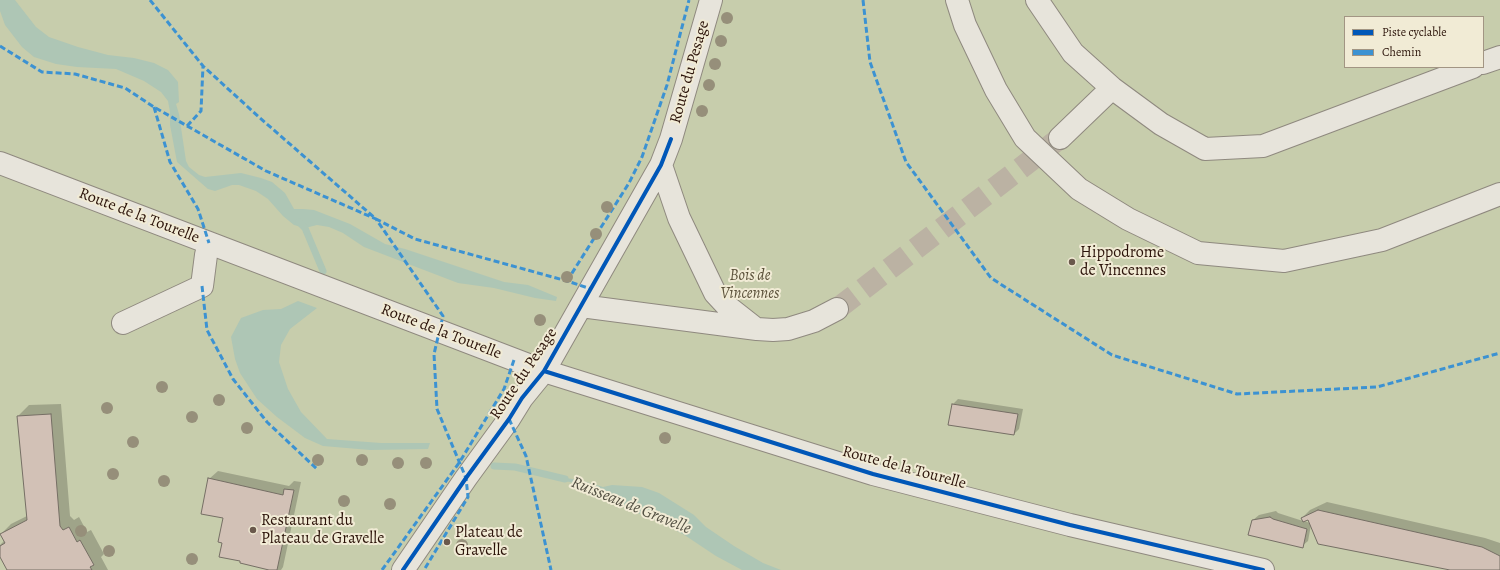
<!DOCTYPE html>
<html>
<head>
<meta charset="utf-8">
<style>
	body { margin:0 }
	#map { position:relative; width:1500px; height:570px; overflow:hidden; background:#dfdac9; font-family:Alegreya,serif }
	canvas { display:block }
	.legend { position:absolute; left:1344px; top:16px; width:140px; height:52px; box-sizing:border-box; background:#f1ebd5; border:1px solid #a29583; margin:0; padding:5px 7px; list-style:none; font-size:12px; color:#2b1309 }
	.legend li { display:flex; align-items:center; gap:8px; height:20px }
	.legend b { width:20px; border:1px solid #a29583 }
</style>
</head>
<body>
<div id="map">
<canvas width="1500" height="570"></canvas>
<ul class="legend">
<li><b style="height:5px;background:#0057b8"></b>Piste cyclable</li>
<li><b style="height:5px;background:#3c92d2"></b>Chemin</li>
</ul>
</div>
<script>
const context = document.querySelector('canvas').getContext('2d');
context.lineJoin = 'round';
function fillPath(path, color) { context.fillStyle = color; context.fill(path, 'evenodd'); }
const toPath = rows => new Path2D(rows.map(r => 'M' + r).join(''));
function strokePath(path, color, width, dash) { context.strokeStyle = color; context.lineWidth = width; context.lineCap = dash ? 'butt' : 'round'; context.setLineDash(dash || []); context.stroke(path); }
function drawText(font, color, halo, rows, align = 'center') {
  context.font = font + ' Alegreya,serif'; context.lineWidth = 4; context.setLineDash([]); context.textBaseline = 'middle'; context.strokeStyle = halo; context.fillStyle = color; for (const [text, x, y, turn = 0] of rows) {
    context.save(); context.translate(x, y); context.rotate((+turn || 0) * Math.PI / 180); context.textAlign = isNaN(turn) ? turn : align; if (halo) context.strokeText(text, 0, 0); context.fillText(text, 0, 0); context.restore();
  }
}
const green = toPath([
	[0,0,1500,0,1500,570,0,570],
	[1345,17,1483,17,1483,67,1345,67]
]);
const water = toPath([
	[0,0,15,0,36,27,49,37,78,47,108,55,134,58,154,63,168,70,178,82,179,102,176,104,179,114,186,161,189,167,199,175,205,177,241,173,261,178,272,182,285,193,294,209,303,209,314,210,350,224,385,244,405,249,504,282,528,285,557,297,556,301,535,298,494,288,458,283,364,247,343,233,329,227,317,225,305,228,294,225,283,216,268,199,256,191,239,185,232,185,215,191,208,189,177,162,170,125,170,112,168,101,161,92,144,81,116,69,77,67,56,64,34,57,22,47,5,25,0,11],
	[298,301,317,308,290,329,281,345,279,362,288,389,301,412,327,439,381,443,430,443,428,449,370,450,323,446,305,438,277,417,257,399,240,373,235,359,231,337,241,318,263,310,281,309],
	[558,477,580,480,603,487,612,485,642,487,659,493,694,515,706,527,734,546,763,563,781,570,742,570,716,556,686,536,660,522,620,506,603,494,570,482,557,480]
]);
const shadow = toPath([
	[958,399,1023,409,1019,429,1014,434,953,404],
	[61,404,70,516,74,520,79,517,87,532,91,530,104,554,101,557,108,570,8,570,0,555,0,545,4,541,1,534,11,524,27,516,18,416,29,405],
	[218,471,289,486,294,481,301,482,283,567,281,570,270,570,223,542,224,517,209,479],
	[1327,502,1485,538,1500,543,1500,570,1455,570,1311,525,1308,541,1302,546,1253,520,1259,515,1276,511,1278,513,1303,521,1302,518,1310,510],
	[1308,519,1310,523,1304,521]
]);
const stream = toPath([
	[299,222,305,228,323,271],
	[494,466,515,467,565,479]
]);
const building = toPath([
	[952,404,1018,414,1014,435,948,425,952,404],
	[51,414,60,526,63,530,69,527,77,542,80,540,94,565,90,567,92,570,7,570,0,557,0,546,5,543,0,534,27,520,17,416,51,414],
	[208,478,283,495,284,489,294,490,277,570,269,570,240,563,240,561,219,557,222,543,218,542,223,518,201,514,208,478],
	[1318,510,1482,547,1500,556,1500,570,1450,570,1318,544,1308,520,1303,522,1301,518,1318,510],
	[1270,517,1273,519,1307,529,1303,548,1248,535,1252,520,1270,517]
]);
const minorTunnel = toPath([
	[837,309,1060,138]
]);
const minor = toPath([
	[957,0,965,25,996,90,1025,138,1079,189,1128,219,1198,253,1284,261,1382,240,1500,194],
	[1037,0,1073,53,1112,88,1161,124,1205,149,1263,146,1473,67],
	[1483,63,1500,57],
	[1060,138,1112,88],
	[0,163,544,371,873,474,1070,525,1263,570],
	[661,165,679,218,715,293,728,307,756,329],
	[581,306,757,329,773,330,788,329,814,321,837,309],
	[123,323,202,286,206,255,209,243],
	[403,570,466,478,509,419,522,398,544,371,661,165,671,139,711,0]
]);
const quiet = toPath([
	[150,0,203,66,260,118,376,219,415,239,567,281,591,289],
	[863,0,870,62,906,162,991,278,1112,355,1237,394,1377,387,1500,353],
	[0,46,42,72,75,74,125,88,154,107,266,171,376,219,443,316,434,354,437,409,466,478,468,497,424,570],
	[154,107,170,162,198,209,209,243],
	[187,126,201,111,203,66],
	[567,281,629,183,642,157,667,85,689,0],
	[202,286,207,330,233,379,267,422,318,470],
	[509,419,526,456,551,570],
	[382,570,459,463,504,389,514,360]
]);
const cycleway = toPath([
	[544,371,873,474,1070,525,1263,570],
	[403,570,466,478,509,419,522,398,544,371,661,165,671,139]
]);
const trees = [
	[727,18],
	[721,41],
	[715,64],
	[709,85],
	[702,111],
	[607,207],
	[596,234],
	[567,277],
	[540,320],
	[162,387],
	[219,400],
	[107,408],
	[192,417],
	[247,428],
	[665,438],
	[133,442],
	[318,460],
	[362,460],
	[398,463],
	[426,463],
	[113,474],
	[164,481],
	[344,501],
	[390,504],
	[81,531],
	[462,545],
	[109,551],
	[192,559]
];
const markers = [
	[1072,262,4,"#6a594c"],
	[253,530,4,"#6a594c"],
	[447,542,4,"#6a594c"]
];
const streetNames = [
	["Route du Pesage",690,72,-74],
	["Route de la Tourelle",139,216,21],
	["Route de la Tourelle",441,332,21],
	["Route du Pesage",524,374,-56],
	["Route de la Tourelle",904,468,15]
];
const poiNames = [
	["Hippodrome",1080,253],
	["de Vincennes",1080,271],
	["Restaurant du",261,521],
	["Plateau de Gravelle",261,539],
	["Plateau de",455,533],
	["Gravelle",455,551]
];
const parkNames = [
	["Bois de",750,276],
	["Vincennes",750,294]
];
const waterNames = [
	["Ruisseau de Gravelle",631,506,22]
];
fillPath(green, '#c7cdac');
fillPath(water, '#aec6b5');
fillPath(shadow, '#0003');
strokePath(stream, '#aec6b5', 7);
fillPath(building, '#d2c1b6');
strokePath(building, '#766f65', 1);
strokePath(minorTunnel, '#bbb2a3', 22, [22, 11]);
strokePath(minor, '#8f897f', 24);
strokePath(minor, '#e7e4db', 22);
strokePath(quiet, '#3c92d2', 3, [6, 3]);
strokePath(cycleway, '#0057b8', 4);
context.fillStyle = '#968f7a';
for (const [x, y] of trees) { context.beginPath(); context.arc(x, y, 6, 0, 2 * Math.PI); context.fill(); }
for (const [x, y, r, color] of markers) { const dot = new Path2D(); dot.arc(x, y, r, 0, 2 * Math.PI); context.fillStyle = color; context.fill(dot); strokePath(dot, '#f1ebd5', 1.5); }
drawText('16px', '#2b1309', '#f1ebd5', streetNames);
drawText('16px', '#2b1309', '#f1ebd5', poiNames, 'left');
drawText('italic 16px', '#5b513a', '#f1ebd5', parkNames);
drawText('italic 17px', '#524f42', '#f1ebd5', waterNames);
</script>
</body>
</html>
